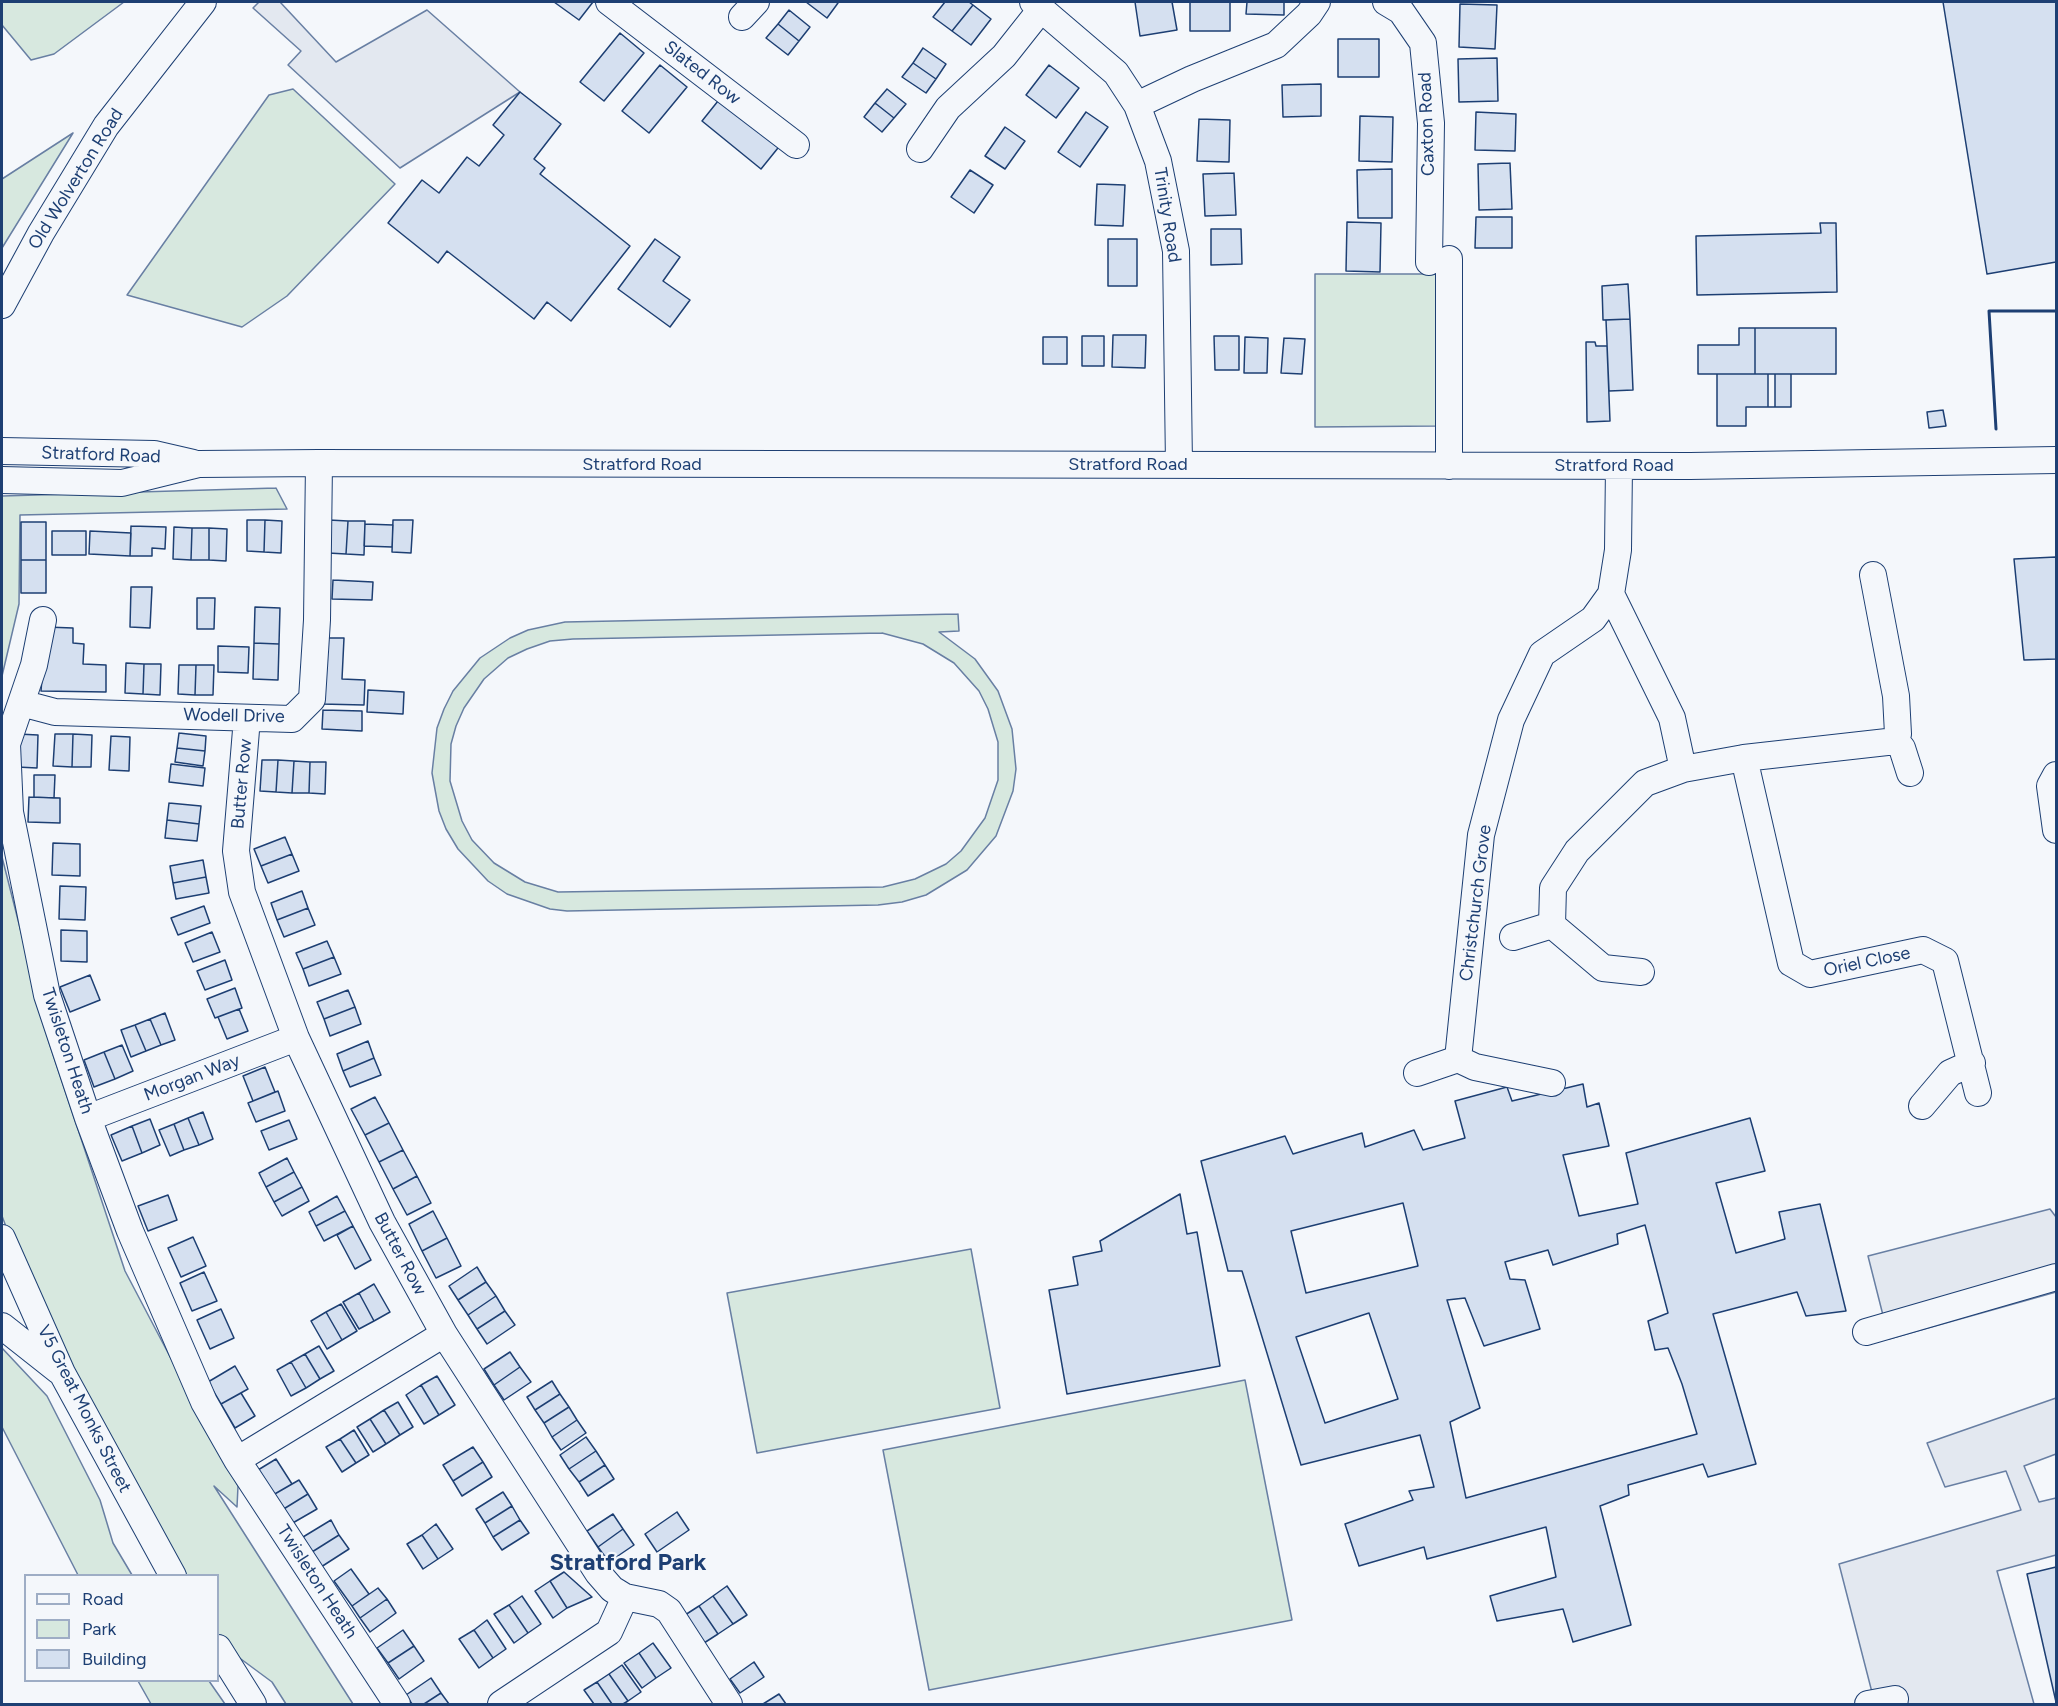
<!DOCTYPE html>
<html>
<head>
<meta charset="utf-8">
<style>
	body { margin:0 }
	#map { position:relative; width:2058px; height:1706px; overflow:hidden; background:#f4f7fb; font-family:Figtree,sans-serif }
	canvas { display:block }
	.frame { position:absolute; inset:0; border:3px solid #1d3f73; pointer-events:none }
	.legend { position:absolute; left:24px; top:1574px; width:195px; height:108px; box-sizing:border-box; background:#f4f7fb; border:2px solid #9eadc5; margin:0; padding:8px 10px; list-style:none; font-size:18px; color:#1d3f73 }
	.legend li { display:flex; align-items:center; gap:12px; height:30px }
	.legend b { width:30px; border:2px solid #9eadc5 }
</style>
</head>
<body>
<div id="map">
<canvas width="2058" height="1706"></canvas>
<div class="frame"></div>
<ul class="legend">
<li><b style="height:8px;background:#f4f7fb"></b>Road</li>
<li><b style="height:16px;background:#d7e8df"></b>Park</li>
<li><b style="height:16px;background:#d5e0f0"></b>Building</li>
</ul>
</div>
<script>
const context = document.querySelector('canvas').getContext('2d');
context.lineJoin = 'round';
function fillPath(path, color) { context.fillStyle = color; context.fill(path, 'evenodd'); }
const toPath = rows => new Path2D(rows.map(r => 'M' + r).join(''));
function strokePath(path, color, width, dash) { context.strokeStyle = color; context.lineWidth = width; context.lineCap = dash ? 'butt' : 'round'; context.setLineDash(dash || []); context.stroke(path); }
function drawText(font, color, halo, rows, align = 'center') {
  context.font = font + ' Figtree,sans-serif'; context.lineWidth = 4.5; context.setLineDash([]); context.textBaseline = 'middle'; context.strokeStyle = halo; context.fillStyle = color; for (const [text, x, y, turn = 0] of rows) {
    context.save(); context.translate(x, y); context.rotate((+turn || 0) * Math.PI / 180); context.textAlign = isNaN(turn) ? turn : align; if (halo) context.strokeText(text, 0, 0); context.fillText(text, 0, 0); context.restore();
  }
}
const green = toPath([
	[2,2,124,2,54,54,31,60,2,25,2,2],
	[293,89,395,184,287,296,242,327,127,295,269,95,293,89],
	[73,133,2,248,2,179,73,133],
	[1315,274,1436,274,1437,426,1315,427,1315,274],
	[276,488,287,509,20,515,19,604,2,676,2,496,276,488],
	[958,614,959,631,939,632,975,659,998,691,1012,729,1016,769,1013,791,996,836,967,870,926,895,902,902,878,905,567,911,550,909,507,894,488,881,458,849,446,829,439,811,432,773,437,728,444,709,453,691,480,658,510,638,528,630,565,622,958,614],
	[882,633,923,644,954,663,979,691,988,709,998,742,998,780,985,818,961,851,946,864,915,879,883,887,558,892,525,882,494,863,472,840,462,821,450,781,451,744,456,726,464,708,484,679,508,658,527,649,550,641,573,639,882,633],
	[2,857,49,1042,125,1271,238,1486,237,1507,214,1486,353,1704,286,1704,272,1682,222,1645,218,1638,218,1576,180,1575,129,1490,17,1256,2,1216,2,857],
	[971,1249,1000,1408,757,1453,727,1293,971,1249],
	[2,1348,47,1396,100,1500,113,1543,132,1575,78,1575,2,1427,2,1348],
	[1245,1380,1292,1620,929,1690,883,1450,1245,1380],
	[138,1681,209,1681,225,1704,151,1704,138,1681]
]);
const parking = toPath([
	[259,2,280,2,336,62,427,10,520,92,400,168,288,65,301,51,253,8,259,2],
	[2050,1209,2056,1217,2056,1292,1889,1339,1868,1256,2050,1209],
	[2056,1398,2056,1454,2024,1466,2039,1502,2056,1498,2056,1555,1997,1571,2034,1704,1875,1704,1839,1564,2021,1510,2006,1471,1945,1487,1927,1443,2056,1398]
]);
const building = toPath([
	[554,2,593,2,579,20,554,2],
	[806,2,836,2,838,3,827,18,806,2],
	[945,2,969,2,973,5,952,31,933,17,945,2],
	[1135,2,1172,2,1177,30,1140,36,1135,2],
	[1190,2,1230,2,1230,31,1190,31,1190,2],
	[1247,2,1284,2,1284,15,1246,14,1247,2],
	[1943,2,2056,2,2056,262,1987,274,1943,2],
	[1460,4,1497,5,1495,49,1459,47,1460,4],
	[973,5,991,19,971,45,952,31,973,5],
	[789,10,810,27,799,41,778,24,789,10],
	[778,24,799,41,788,55,766,38,778,24],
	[620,33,644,53,604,101,580,82,620,33],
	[1338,39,1379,39,1379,77,1338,77,1338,39],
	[923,48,946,64,936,79,913,63,923,48],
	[1497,58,1498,101,1459,102,1458,59,1497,58],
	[913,63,936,79,926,93,902,77,913,63],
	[660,65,687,87,649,133,622,111,660,65],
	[1049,65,1079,88,1056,118,1026,95,1049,65],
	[1321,84,1321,116,1283,117,1282,85,1321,84],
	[887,89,906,104,894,118,875,103,887,89],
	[520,92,561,124,534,159,545,168,540,174,630,246,571,321,547,302,534,319,447,251,438,263,388,223,422,180,439,193,467,157,479,166,504,135,493,125,520,92],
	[722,96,782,143,761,169,702,121,722,96],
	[875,103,894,118,882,132,864,117,875,103],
	[1086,112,1108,127,1080,167,1058,152,1086,112],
	[1476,112,1516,114,1515,151,1475,150,1476,112],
	[1360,116,1393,117,1392,162,1359,161,1360,116],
	[1199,119,1230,120,1229,162,1197,161,1199,119],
	[1005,127,1025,141,1005,169,985,156,1005,127],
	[1510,163,1512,209,1479,210,1478,164,1510,163],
	[1392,169,1392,218,1358,218,1357,170,1392,169],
	[970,170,993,185,974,213,951,197,970,170],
	[1234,173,1236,215,1205,216,1203,174,1234,173],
	[1097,184,1125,185,1123,226,1095,225,1097,184],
	[1476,217,1512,217,1512,248,1475,248,1476,217],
	[1347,222,1381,223,1380,272,1346,271,1347,222],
	[1820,223,1836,223,1837,292,1697,295,1696,236,1821,233,1820,223],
	[1211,229,1241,229,1242,264,1211,265,1211,229],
	[655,239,680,257,663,281,690,300,670,327,618,289,655,239],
	[1108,239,1137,239,1137,286,1108,286,1108,239],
	[1628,284,1630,319,1603,320,1602,286,1628,284],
	[1630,319,1633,390,1609,391,1606,320,1630,319],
	[1739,328,1755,328,1755,374,1698,374,1698,345,1739,345,1739,328],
	[1755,328,1836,328,1836,374,1755,374,1755,328],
	[1113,335,1146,335,1145,368,1112,367,1113,335],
	[1082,336,1104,336,1104,366,1082,366,1082,336],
	[1214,336,1239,336,1239,370,1215,370,1214,336],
	[1043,337,1067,337,1067,364,1043,364,1043,337],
	[1245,337,1268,338,1267,373,1244,373,1245,337],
	[1284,338,1305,339,1302,374,1281,373,1284,338],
	[1586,342,1595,342,1596,346,1607,346,1610,421,1587,422,1586,342],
	[1717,374,1775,374,1775,407,1746,407,1746,426,1717,426,1717,374],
	[1768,374,1791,374,1791,407,1768,407,1768,374],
	[1943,410,1946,426,1929,428,1927,412,1943,410],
	[247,520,265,520,264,552,247,551,247,520],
	[265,520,282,521,281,553,264,552,265,520],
	[329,520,348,521,346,554,328,553,329,520],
	[393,520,413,520,411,553,392,552,393,520],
	[348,521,365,521,364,555,346,554,348,521],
	[21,522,46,522,46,560,21,560,21,522],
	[365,524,393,525,392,547,364,546,365,524],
	[131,526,166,527,165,549,152,548,152,556,130,556,131,526],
	[174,527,192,528,191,560,173,559,174,527],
	[192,528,209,528,209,560,191,560,192,528],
	[209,528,227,529,226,561,209,560,209,528],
	[52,531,86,531,86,555,52,555,52,531],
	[90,531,131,533,130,556,89,554,90,531],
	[2056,557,2056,659,2024,660,2014,559,2056,557],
	[21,560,46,560,46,593,21,593,21,560],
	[333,580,373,582,372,600,332,599,333,580],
	[131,587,152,587,150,628,130,627,131,587],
	[197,598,215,598,214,629,197,629,197,598],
	[255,607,280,608,279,644,254,643,255,607],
	[46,627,73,628,73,643,84,644,83,664,106,665,106,692,41,691,46,627],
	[323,638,344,638,342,679,365,680,364,705,321,704,323,638],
	[254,643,279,644,278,680,253,679,254,643],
	[218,646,249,647,248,673,218,672,218,646],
	[126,663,144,664,143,694,125,693,126,663],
	[144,664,161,664,160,695,143,694,144,664],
	[179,665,196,665,195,695,178,694,179,665],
	[196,665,214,665,213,695,195,695,196,665],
	[368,690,404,692,403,714,367,712,368,690],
	[323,710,362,711,362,731,322,729,323,710],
	[179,733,206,736,205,751,177,748,179,733],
	[18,734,38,735,37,768,17,767,18,734],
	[55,734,73,734,72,767,53,766,55,734],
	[73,734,92,735,91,767,72,767,73,734],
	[111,736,130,737,129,771,109,770,111,736],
	[177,748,205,751,203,766,175,762,177,748],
	[262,760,278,760,276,792,260,791,262,760],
	[278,760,294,761,292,793,276,792,278,760],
	[294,761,310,762,309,793,292,793,294,761],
	[310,762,326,762,325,794,309,793,310,762],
	[171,764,205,768,203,786,169,782,171,764],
	[34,775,55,775,54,798,34,797,34,775],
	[29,797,60,798,60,823,28,822,29,797],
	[169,803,201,806,199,824,167,820,169,803],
	[167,820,199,824,197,841,165,838,167,820],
	[285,837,292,854,261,866,254,849,285,837],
	[53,843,80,844,80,876,52,875,53,843],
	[292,854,299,871,268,883,261,866,292,854],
	[203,860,206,877,173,883,170,866,203,860],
	[206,877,209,893,176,899,173,883,206,877],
	[60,886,86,887,85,920,59,919,60,886],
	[302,891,308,908,277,920,271,903,302,891],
	[204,906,210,923,178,935,171,918,204,906],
	[308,908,315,925,284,937,277,920,308,908],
	[61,930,87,931,87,962,61,961,61,930],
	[212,932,220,952,193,962,185,943,212,932],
	[327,941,334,957,303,969,296,953,327,941],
	[334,957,341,974,309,986,303,969,334,957],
	[225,960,232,980,205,990,197,971,225,960],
	[90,975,100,1000,70,1012,60,987,90,975],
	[235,988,242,1008,215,1018,207,999,235,988],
	[348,990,355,1007,324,1019,317,1002,348,990],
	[355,1007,361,1024,330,1036,324,1019,355,1007],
	[239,1009,248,1031,227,1039,218,1017,239,1009],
	[165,1013,175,1040,161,1045,150,1019,165,1013],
	[150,1019,161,1045,146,1051,135,1025,150,1019],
	[135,1025,146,1051,131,1057,121,1030,135,1025],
	[368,1041,374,1058,343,1071,337,1054,368,1041],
	[122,1045,133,1071,115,1079,104,1052,122,1045],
	[104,1052,115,1079,94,1087,84,1060,104,1052],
	[374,1058,381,1075,350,1087,343,1071,374,1058],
	[265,1067,275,1092,253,1101,243,1076,265,1067],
	[1583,1084,1587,1107,1599,1103,1609,1146,1563,1155,1579,1216,1638,1204,1626,1153,1750,1118,1765,1171,1716,1183,1736,1253,1785,1239,1779,1212,1820,1204,1846,1311,1806,1316,1797,1292,1713,1314,1756,1464,1708,1477,1703,1464,1628,1485,1629,1495,1600,1506,1631,1625,1573,1642,1563,1609,1497,1621,1490,1596,1556,1577,1546,1527,1427,1559,1424,1547,1359,1566,1345,1524,1413,1500,1409,1491,1434,1487,1420,1435,1301,1465,1242,1271,1228,1271,1201,1161,1285,1136,1293,1154,1362,1133,1365,1147,1414,1130,1423,1150,1465,1138,1455,1101,1507,1087,1512,1101,1583,1084],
	[1403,1203,1418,1266,1306,1293,1291,1231,1403,1203],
	[1645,1225,1668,1313,1648,1321,1655,1350,1668,1348,1682,1384,1697,1434,1466,1498,1450,1422,1480,1408,1447,1300,1465,1298,1484,1346,1540,1329,1525,1280,1510,1279,1505,1262,1548,1250,1553,1265,1618,1244,1617,1234,1645,1225],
	[1369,1313,1398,1399,1325,1423,1296,1337,1369,1313],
	[278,1091,285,1111,256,1122,248,1103,278,1091],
	[375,1097,389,1123,365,1135,351,1109,375,1097],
	[203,1112,213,1139,199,1145,188,1118,203,1112],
	[188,1118,199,1145,184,1150,174,1124,188,1118],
	[150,1119,160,1145,142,1153,132,1126,150,1119],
	[289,1120,297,1139,269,1150,261,1131,289,1120],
	[389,1123,403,1150,379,1162,365,1135,389,1123],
	[174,1124,184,1150,170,1156,159,1130,174,1124],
	[132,1126,142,1153,122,1161,111,1135,132,1126],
	[403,1150,417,1176,393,1189,379,1162,403,1150],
	[287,1158,294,1172,266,1187,259,1173,287,1158],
	[294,1172,302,1187,274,1202,266,1187,294,1172],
	[417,1176,431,1203,407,1215,393,1189,417,1176],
	[302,1187,309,1201,282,1216,274,1202,302,1187],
	[1180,1194,1187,1234,1197,1232,1220,1366,1067,1394,1049,1290,1078,1285,1073,1257,1102,1251,1100,1241,1180,1194],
	[168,1195,177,1220,148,1231,138,1206,168,1195],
	[337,1196,345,1211,316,1226,309,1212,337,1196],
	[345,1211,353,1226,324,1241,316,1226,345,1211],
	[433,1211,447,1238,422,1251,409,1224,433,1211],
	[353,1226,371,1260,355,1269,337,1235,353,1226],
	[193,1237,206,1266,181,1277,168,1248,193,1237],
	[447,1238,461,1266,436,1278,422,1251,447,1238],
	[477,1267,486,1282,458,1300,449,1286,477,1267],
	[204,1272,217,1301,192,1311,180,1283,204,1272],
	[486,1282,496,1296,468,1315,458,1300,486,1282],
	[374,1284,390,1312,374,1321,359,1293,374,1284],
	[359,1293,374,1321,359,1329,343,1302,359,1293],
	[496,1296,505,1311,477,1329,468,1315,496,1296],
	[341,1304,357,1331,342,1340,326,1312,341,1304],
	[221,1309,234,1338,210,1349,197,1320,221,1309],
	[505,1311,515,1325,487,1344,477,1329,505,1311],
	[326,1312,342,1340,327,1349,311,1321,326,1312],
	[319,1346,334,1371,320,1379,305,1354,319,1346],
	[510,1352,520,1367,494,1385,484,1369,510,1352],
	[305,1354,320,1379,306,1388,291,1362,305,1354],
	[291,1362,306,1388,291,1396,277,1370,291,1362],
	[235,1366,248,1389,221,1404,208,1382,235,1366],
	[520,1367,531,1382,504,1400,494,1385,520,1367],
	[437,1376,455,1405,439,1415,421,1385,437,1376],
	[552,1381,560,1394,535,1410,527,1397,552,1381],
	[421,1385,439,1415,424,1424,406,1395,421,1385],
	[241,1393,255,1416,235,1428,221,1404,241,1393],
	[560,1394,569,1407,544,1423,535,1410,560,1394],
	[398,1402,413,1427,400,1435,384,1410,398,1402],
	[569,1407,577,1420,552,1437,544,1423,569,1407],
	[384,1410,400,1435,386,1444,370,1419,384,1410],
	[370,1419,386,1444,373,1452,357,1427,370,1419],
	[577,1420,586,1433,561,1450,552,1437,577,1420],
	[354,1430,369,1455,356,1463,340,1439,354,1430],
	[586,1437,596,1451,569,1469,560,1455,586,1437],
	[340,1439,356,1463,342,1472,326,1447,340,1439],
	[473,1447,483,1462,453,1481,443,1465,473,1447],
	[596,1451,605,1465,579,1482,569,1469,596,1451],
	[276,1459,292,1484,273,1495,258,1470,276,1459],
	[483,1462,492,1477,462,1496,453,1481,483,1462],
	[605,1465,614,1479,588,1496,579,1482,605,1465],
	[299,1480,308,1494,282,1510,273,1495,299,1480],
	[503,1492,512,1506,485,1523,476,1509,503,1492],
	[308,1494,317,1509,291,1524,282,1510,308,1494],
	[512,1506,520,1520,493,1537,485,1523,512,1506],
	[677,1512,689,1530,657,1552,645,1534,677,1512],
	[613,1514,623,1529,598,1547,587,1531,613,1514],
	[331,1520,339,1535,312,1552,303,1537,331,1520],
	[520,1520,529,1533,502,1550,493,1537,520,1520],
	[436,1524,453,1549,438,1559,422,1535,436,1524],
	[623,1529,634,1545,609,1562,598,1547,623,1529],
	[339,1535,349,1549,321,1567,312,1552,339,1535],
	[422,1535,438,1559,423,1569,407,1544,422,1535],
	[2056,1567,2056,1702,2027,1574,2056,1567],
	[351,1569,369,1594,352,1606,334,1581,351,1569],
	[564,1572,592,1597,567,1608,550,1581,564,1572],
	[550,1581,567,1608,553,1618,535,1591,550,1581],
	[727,1586,747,1615,733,1624,713,1596,727,1586],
	[378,1588,387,1599,360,1618,352,1606,378,1588],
	[522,1596,541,1624,528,1633,509,1605,522,1596],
	[713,1596,733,1624,718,1634,699,1606,713,1596],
	[387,1599,396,1613,370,1632,360,1618,387,1599],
	[509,1605,528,1633,514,1643,494,1614,509,1605],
	[699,1606,718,1634,704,1643,685,1615,699,1606],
	[487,1620,506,1649,493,1658,474,1630,487,1620],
	[403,1630,414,1646,388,1663,377,1648,403,1630],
	[474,1630,493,1658,479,1668,459,1639,474,1630],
	[653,1643,671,1668,656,1678,639,1653,653,1643],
	[414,1646,424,1661,399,1679,388,1663,414,1646],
	[639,1653,656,1678,642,1688,624,1663,639,1653],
	[754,1662,764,1677,740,1693,730,1679,754,1662],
	[622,1665,641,1692,628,1701,609,1674,622,1665],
	[609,1674,628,1701,623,1704,612,1704,597,1682,609,1674],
	[431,1678,441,1693,424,1704,412,1704,406,1695,431,1678],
	[597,1682,612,1704,594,1704,584,1690,597,1682],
	[441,1693,449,1704,424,1704,441,1693],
	[779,1694,786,1704,763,1704,779,1694]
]);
const minor = toPath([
	[609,2,796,145],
	[1033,2,1116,73,1137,105,1158,161,1176,251,1179,465],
	[1386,2,1401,11,1423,43,1431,123,1429,262],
	[742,17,756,2],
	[1137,105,1192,79,1276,45,1309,14,1317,2],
	[920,149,948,108,1004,56,1042,8],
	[1449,259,1449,466],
	[2,305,41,233,106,126,203,2],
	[2,451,154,454,193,463],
	[2,480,122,483,199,464,319,463,1690,466,2056,460],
	[1611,594,1672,718,1683,769,1744,758,1791,963,1810,974,1923,950,1945,961,1978,1093],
	[43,620,34,665,7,744,10,812,47,995,88,1118,130,1231,204,1402,237,1460,397,1704],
	[21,703,55,712,292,719,312,699,317,620,319,463],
	[247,718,236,851,242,892,296,1038,382,1222,444,1334,598,1573,612,1589,625,1597,659,1604,669,1611,729,1704],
	[1896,741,1902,748,1910,773],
	[1744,758,1896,741,1898,734,1896,696,1873,575],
	[2056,775,2050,786,2056,830],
	[1552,925,1553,888,1577,851,1645,783,1683,769],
	[1513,937,1552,925,1603,968,1641,972],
	[1458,1059,1481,835,1511,720,1542,654,1593,619,1611,594,1618,550,1619,466],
	[1417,1073,1458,1059,1475,1067,1552,1083],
	[1922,1106,1950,1073,1972,1063],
	[88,1118,296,1038],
	[2,1238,62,1373,173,1576],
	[2,1326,59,1371],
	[1866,1332,2056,1277],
	[237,1460,444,1334],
	[218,1648,253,1704],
	[501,1704,609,1632,625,1597],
	[1868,1704,1895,1699]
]);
const wall = toPath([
	[1996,429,1989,311,2056,311]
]);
const streetNames = [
	["Slated Row",702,73,38],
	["Caxton Road",1427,124,-92],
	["Old Wolverton Road",76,179,-58],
	["Trinity Road",1167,215,81],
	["Stratford Road",101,455,2],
	["Stratford Road",642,465],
	["Stratford Road",1128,465],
	["Stratford Road",1614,466],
	["Wodell Drive",234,716,1],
	["Butter Row",242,784,-85],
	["Christchurch Grove",1476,903,-83],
	["Oriel Close",1867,962,-12],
	["Twisleton Heath",67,1051,72],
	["Morgan Way",192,1078,-21],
	["Butter Row",400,1254,62],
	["V5 Great Monks Street",84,1409,63],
	["Twisleton Heath",317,1582,57]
];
const districtNames = [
	["Stratford Park",628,1563]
];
fillPath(green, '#d7e8df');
strokePath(green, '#687fa3', 1.5);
fillPath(parking, '#e3e8f0');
strokePath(parking, '#687fa3', 1.5);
fillPath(building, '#d5e0f0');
strokePath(building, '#1d3f73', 1.5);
strokePath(minor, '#1d3f73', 28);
strokePath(minor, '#f4f7fb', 26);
strokePath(wall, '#1d3f73', 3);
drawText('18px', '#1d3f73', '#f4f7fb', streetNames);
drawText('bold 24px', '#1d3f73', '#f4f7fb', districtNames);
</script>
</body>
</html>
